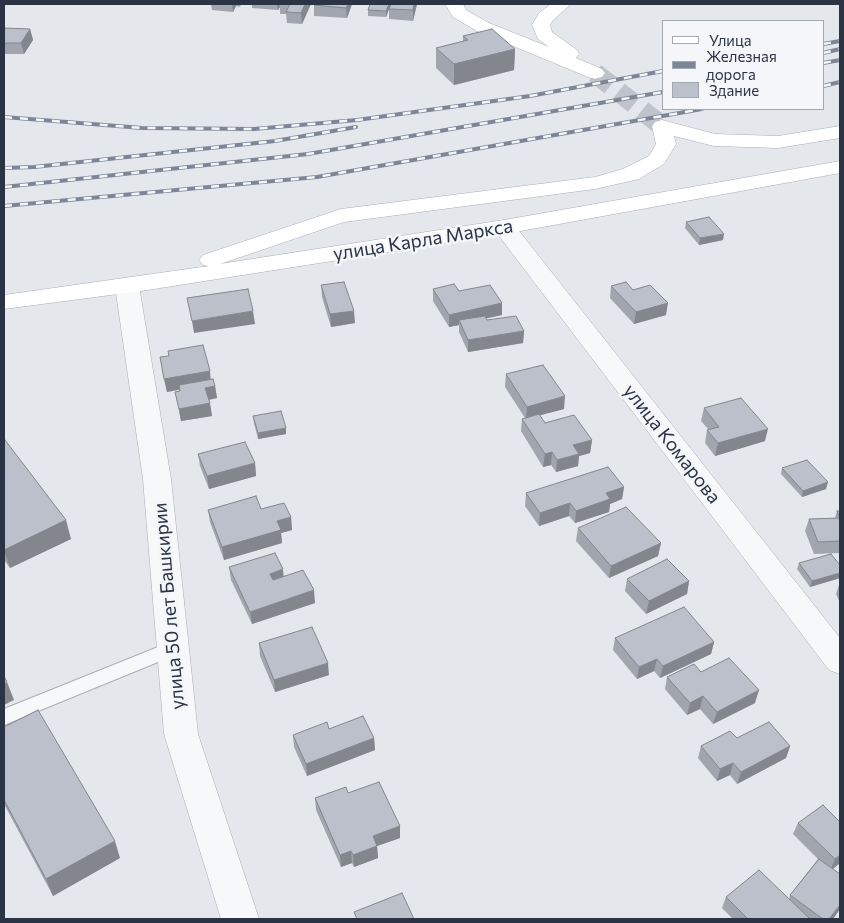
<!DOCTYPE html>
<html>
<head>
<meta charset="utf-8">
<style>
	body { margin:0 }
	#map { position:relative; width:844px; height:923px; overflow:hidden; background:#e4e7ec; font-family:Commissioner,sans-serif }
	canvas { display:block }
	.frame { position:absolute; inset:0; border:5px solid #2b3445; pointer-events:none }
	.legend { position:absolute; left:662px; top:20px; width:162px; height:90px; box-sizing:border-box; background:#f4f6f9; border:1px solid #a4a8b1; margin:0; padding:6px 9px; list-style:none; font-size:15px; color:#2b3445 }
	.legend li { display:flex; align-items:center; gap:10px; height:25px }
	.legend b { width:25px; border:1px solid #a4a8b1 }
</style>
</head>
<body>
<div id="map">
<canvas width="844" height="923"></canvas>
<div class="frame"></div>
<ul class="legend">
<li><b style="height:6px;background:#fff"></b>Улица</li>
<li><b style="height:6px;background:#7d8696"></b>Железная дорога</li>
<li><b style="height:14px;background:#bbc0ca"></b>Здание</li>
</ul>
</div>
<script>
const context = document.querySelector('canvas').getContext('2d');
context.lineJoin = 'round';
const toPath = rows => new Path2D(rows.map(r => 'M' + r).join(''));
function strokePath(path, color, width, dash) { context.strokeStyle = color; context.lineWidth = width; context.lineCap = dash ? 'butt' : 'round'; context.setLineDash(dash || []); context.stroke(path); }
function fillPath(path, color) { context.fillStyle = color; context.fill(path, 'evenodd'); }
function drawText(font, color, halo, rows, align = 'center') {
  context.font = font + ' Commissioner,sans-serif'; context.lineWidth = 5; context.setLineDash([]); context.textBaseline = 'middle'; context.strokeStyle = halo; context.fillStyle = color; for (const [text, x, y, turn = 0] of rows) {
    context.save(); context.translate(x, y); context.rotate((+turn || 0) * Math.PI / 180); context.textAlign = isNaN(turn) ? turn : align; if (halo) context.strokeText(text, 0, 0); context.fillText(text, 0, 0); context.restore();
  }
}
const secondaryTunnel = toPath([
	[595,73,662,126]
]);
const lane = toPath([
	[173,641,180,643,182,648,180,653,4,725,4,709,173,641]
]);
const street = toPath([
	[504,220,512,222,840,638,840,674,829,670,496,232,493,227,496,222,504,220],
	[127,279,135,281,139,286,171,479,198,734,259,919,221,919,164,734,143,479,115,286,119,281,127,279]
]);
const secondary = toPath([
	[445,4,463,4,466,10,489,23,549,47,538,39,532,25,539,13,551,4,571,4,553,20,550,25,552,32,577,50,579,54,576,58,602,69,605,73,602,77,595,79,588,77,477,31,453,17,445,4],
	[662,120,715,134,778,136,840,126,840,138,778,148,714,146,674,136,676,144,664,164,639,179,595,189,344,222,220,264,504,220,840,161,840,173,504,234,141,291,4,309,4,295,209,266,203,265,199,260,203,255,341,209,595,177,623,169,649,156,656,144,652,126,655,122,662,120]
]);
const rail = toPath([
	[823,44,840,41],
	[823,53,840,49],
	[823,63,840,60],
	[823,86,840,82],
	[4,117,142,128,254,129,357,120,530,96,663,71],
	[4,168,34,167,275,141,356,127],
	[4,187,308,154,663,92],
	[4,206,317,177,702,109]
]);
const wall = toPath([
	[211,4,241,4,240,7,236,6,233,12,212,10],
	[252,4,311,4,302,24,287,23,286,14,280,14,280,7,278,10,252,8],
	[352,4,347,18,314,16,314,5],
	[370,4,417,4,413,21,389,19,389,9,386,17,368,16,368,10],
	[4,28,30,29,33,40,24,54,4,54],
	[463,36,515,49,514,70,454,85,436,68,436,48,463,41],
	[686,222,723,240,699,245,685,228],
	[321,285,355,323,331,327,322,297],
	[611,286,633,290,666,315,634,324,610,298],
	[433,289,459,291,502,303,502,315,486,318,487,320,524,331,523,343,468,352,459,332,459,325,449,327,433,301],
	[160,357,211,380,215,386,217,398,209,400,212,416,181,421,175,392,180,391,179,389,167,392],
	[506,374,564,409,540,415,545,423,592,440,590,453,579,456,578,466,556,472,551,465,543,467,521,431,522,419,525,418,505,387],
	[704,408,765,441,715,456,705,443,707,430,709,430,701,421],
	[253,416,286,434,258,439,254,423],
	[4,441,71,539,10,568,4,560],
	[198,454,255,463,256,476,209,489,200,466],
	[782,468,826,489,802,497,781,474],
	[624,487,622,499,610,504,609,512,575,523,569,516,539,526,525,506,526,493],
	[261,509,291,517,292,530,281,533,282,543,224,560,210,522,208,510],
	[837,511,840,511,840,553,814,554,805,531,809,519,835,518],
	[578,528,661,543,658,556,609,578,576,541],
	[799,563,840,565,840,578,810,587,797,569],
	[229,567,284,576,315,603,252,624,231,580],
	[627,579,689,581,687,594,646,614,625,591],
	[840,582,840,603,836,594],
	[615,638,714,642,711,654,660,678,654,671,637,679,613,650],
	[259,643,329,675,275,692,260,656],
	[701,672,755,703,713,724,700,709,687,715,665,689,667,677],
	[4,727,120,858,53,896,4,804],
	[329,729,374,738,375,750,307,776,294,747,293,735],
	[737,738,790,746,786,758,737,784,730,775,717,781,698,758,701,746],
	[348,793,400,826,400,838,377,846,378,858,354,867,352,863,341,867,316,810,315,798],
	[798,823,840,863,833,869,840,874,840,909,833,919,733,919,722,908,726,897,789,899,790,895,818,859,793,834]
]);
const shadedWall = toPath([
	[232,4,236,4,236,6,233,12],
	[277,4,279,4,280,7,278,10],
	[305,4,311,4,302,24,301,13],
	[348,4,352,4,347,18,346,8],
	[389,4,391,4,386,17,386,11],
	[414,4,417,4,413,21,413,10],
	[30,29,33,40,24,54,21,43],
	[515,49,514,70,454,85,454,64],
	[724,234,723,240,699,245,700,238],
	[502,303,502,315,461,324,459,320,459,325,449,327,449,315],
	[668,303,666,315,634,324,636,312],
	[253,311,255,324,194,333,192,321],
	[354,311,355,323,331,327,330,314],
	[524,331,523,343,468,352,468,340],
	[210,371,211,384,167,392,164,379],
	[215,386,217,398,207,400,205,388],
	[565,396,564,409,526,419,527,407],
	[210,403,212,416,181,421,179,409],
	[286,428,286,434,258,439,258,433],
	[768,429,765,441,715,456,718,443],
	[592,440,590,453,579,456,578,466,556,472,557,460,573,445],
	[552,452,551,465,543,467,545,454],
	[255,463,256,476,209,489,207,476],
	[828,482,826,489,802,497,803,491],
	[624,487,622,499,610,504,609,512,575,523,576,511,606,493],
	[570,503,569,516,539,526,540,513],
	[291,517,292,530,281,533,282,543,224,560,222,547,277,521],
	[66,520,71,539,10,568,4,550],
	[661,543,658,556,609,578,611,566],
	[283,569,284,582,272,586,270,574],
	[840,573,840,578,810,587,812,581],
	[689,581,687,594,646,614,649,601],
	[314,590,315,603,252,624,250,612],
	[714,642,711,654,660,678,663,666],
	[657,659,654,671,637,679,639,667],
	[328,663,329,675,275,692,274,680],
	[7,682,14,700,4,705,4,684],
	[759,690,755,703,713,724,717,712],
	[703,696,700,709,687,715,690,703],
	[374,738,375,750,307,776,306,764],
	[790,746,786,758,737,784,741,772],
	[733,763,730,775,717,781,720,769],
	[400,826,400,838,377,846,378,858,354,867,353,855,373,836],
	[115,841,120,858,53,896,46,879],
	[351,851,352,863,341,867,340,855],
	[840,855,840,863,830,871,835,859],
	[840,905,840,909,833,919,829,919]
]);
const building = toPath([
	[290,4,305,4,301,13,286,12,290,4],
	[315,4,348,4,346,8,314,5,315,4],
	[370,4,389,4,386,11,368,10,370,4],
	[391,4,414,4,413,10,389,9,391,4],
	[4,28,30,29,21,43,4,43,4,28],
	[492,29,515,49,454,64,436,48,468,40,463,36,492,29],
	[709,217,724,234,700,238,686,222,709,217],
	[344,282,354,311,330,314,321,285,344,282],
	[626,282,633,290,650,285,668,303,636,312,611,286,626,282],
	[454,284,459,291,490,285,502,303,449,315,433,289,454,284],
	[248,289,253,311,192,321,187,298,248,289],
	[485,316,487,320,516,316,524,331,468,340,459,320,485,316],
	[203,345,210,371,164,379,160,357,169,356,168,351,203,345],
	[543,365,565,396,527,407,506,374,543,365],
	[213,379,215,386,205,388,210,403,179,409,175,392,180,391,179,385,213,379],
	[741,398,768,429,718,443,707,430,719,427,704,408,741,398],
	[281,411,286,428,258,433,253,416,281,411],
	[539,414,545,423,574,415,592,440,573,445,579,454,557,460,552,452,545,454,522,419,539,414],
	[5,440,66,520,4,550,4,441,5,440],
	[245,442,255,463,207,476,198,454,245,442],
	[807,460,828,482,803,491,782,468,807,460],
	[608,467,624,487,606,493,610,499,576,511,570,503,540,513,526,493,608,467],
	[256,496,261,509,284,503,291,517,277,521,281,530,222,547,208,510,256,496],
	[626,507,661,543,611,566,578,528,626,507],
	[837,511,840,511,840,541,818,542,809,519,840,518,837,511],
	[275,553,283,569,270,574,273,580,303,570,314,590,250,612,229,567,275,553],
	[831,554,840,565,840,573,812,581,799,563,831,554],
	[667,559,689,581,649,601,627,579,667,559],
	[684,607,714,642,663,666,657,659,639,667,615,638,684,607],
	[312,627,328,663,274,680,259,643,312,627],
	[729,658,759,690,717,712,703,696,690,703,667,677,694,664,701,672,729,658],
	[4,676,7,682,4,684,4,676],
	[38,710,115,841,46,879,4,800,4,727,38,710],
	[363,716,374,738,306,764,293,735,327,722,329,729,363,716],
	[769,722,790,746,741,772,733,763,720,769,701,746,730,731,737,738,769,722],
	[379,782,400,826,373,836,377,846,353,855,351,851,340,855,315,798,346,787,348,793,379,782],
	[823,805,840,822,840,855,835,859,798,823,823,805],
	[819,859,840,874,840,905,829,919,823,919,790,895,819,859],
	[759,870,810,919,748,919,726,897,759,870],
	[402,893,414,919,357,919,354,912,402,893]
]);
const streetNames = [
	["улица Карла Маркса",423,240,-9],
	["улица Комарова",672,444,52],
	["улица 50 лет Башкирии",169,606,-95]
];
strokePath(secondaryTunnel, '#bfc3cb', 20, [20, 10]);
strokePath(lane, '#a9aeb7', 2);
strokePath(street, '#a9aeb7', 1);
strokePath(secondary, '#a9aeb7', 1);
fillPath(lane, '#f7f8fa');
fillPath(street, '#f7f8fa');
fillPath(secondary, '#fff');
strokePath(rail, '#7d8696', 4);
strokePath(rail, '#f4f6f9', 2.5, [8]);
fillPath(wall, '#a1a5ae');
fillPath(shadedWall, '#83868d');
fillPath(building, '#bbc0ca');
strokePath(building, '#83868d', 1);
drawText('19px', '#2b3445', '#f4f6f9', streetNames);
</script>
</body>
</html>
